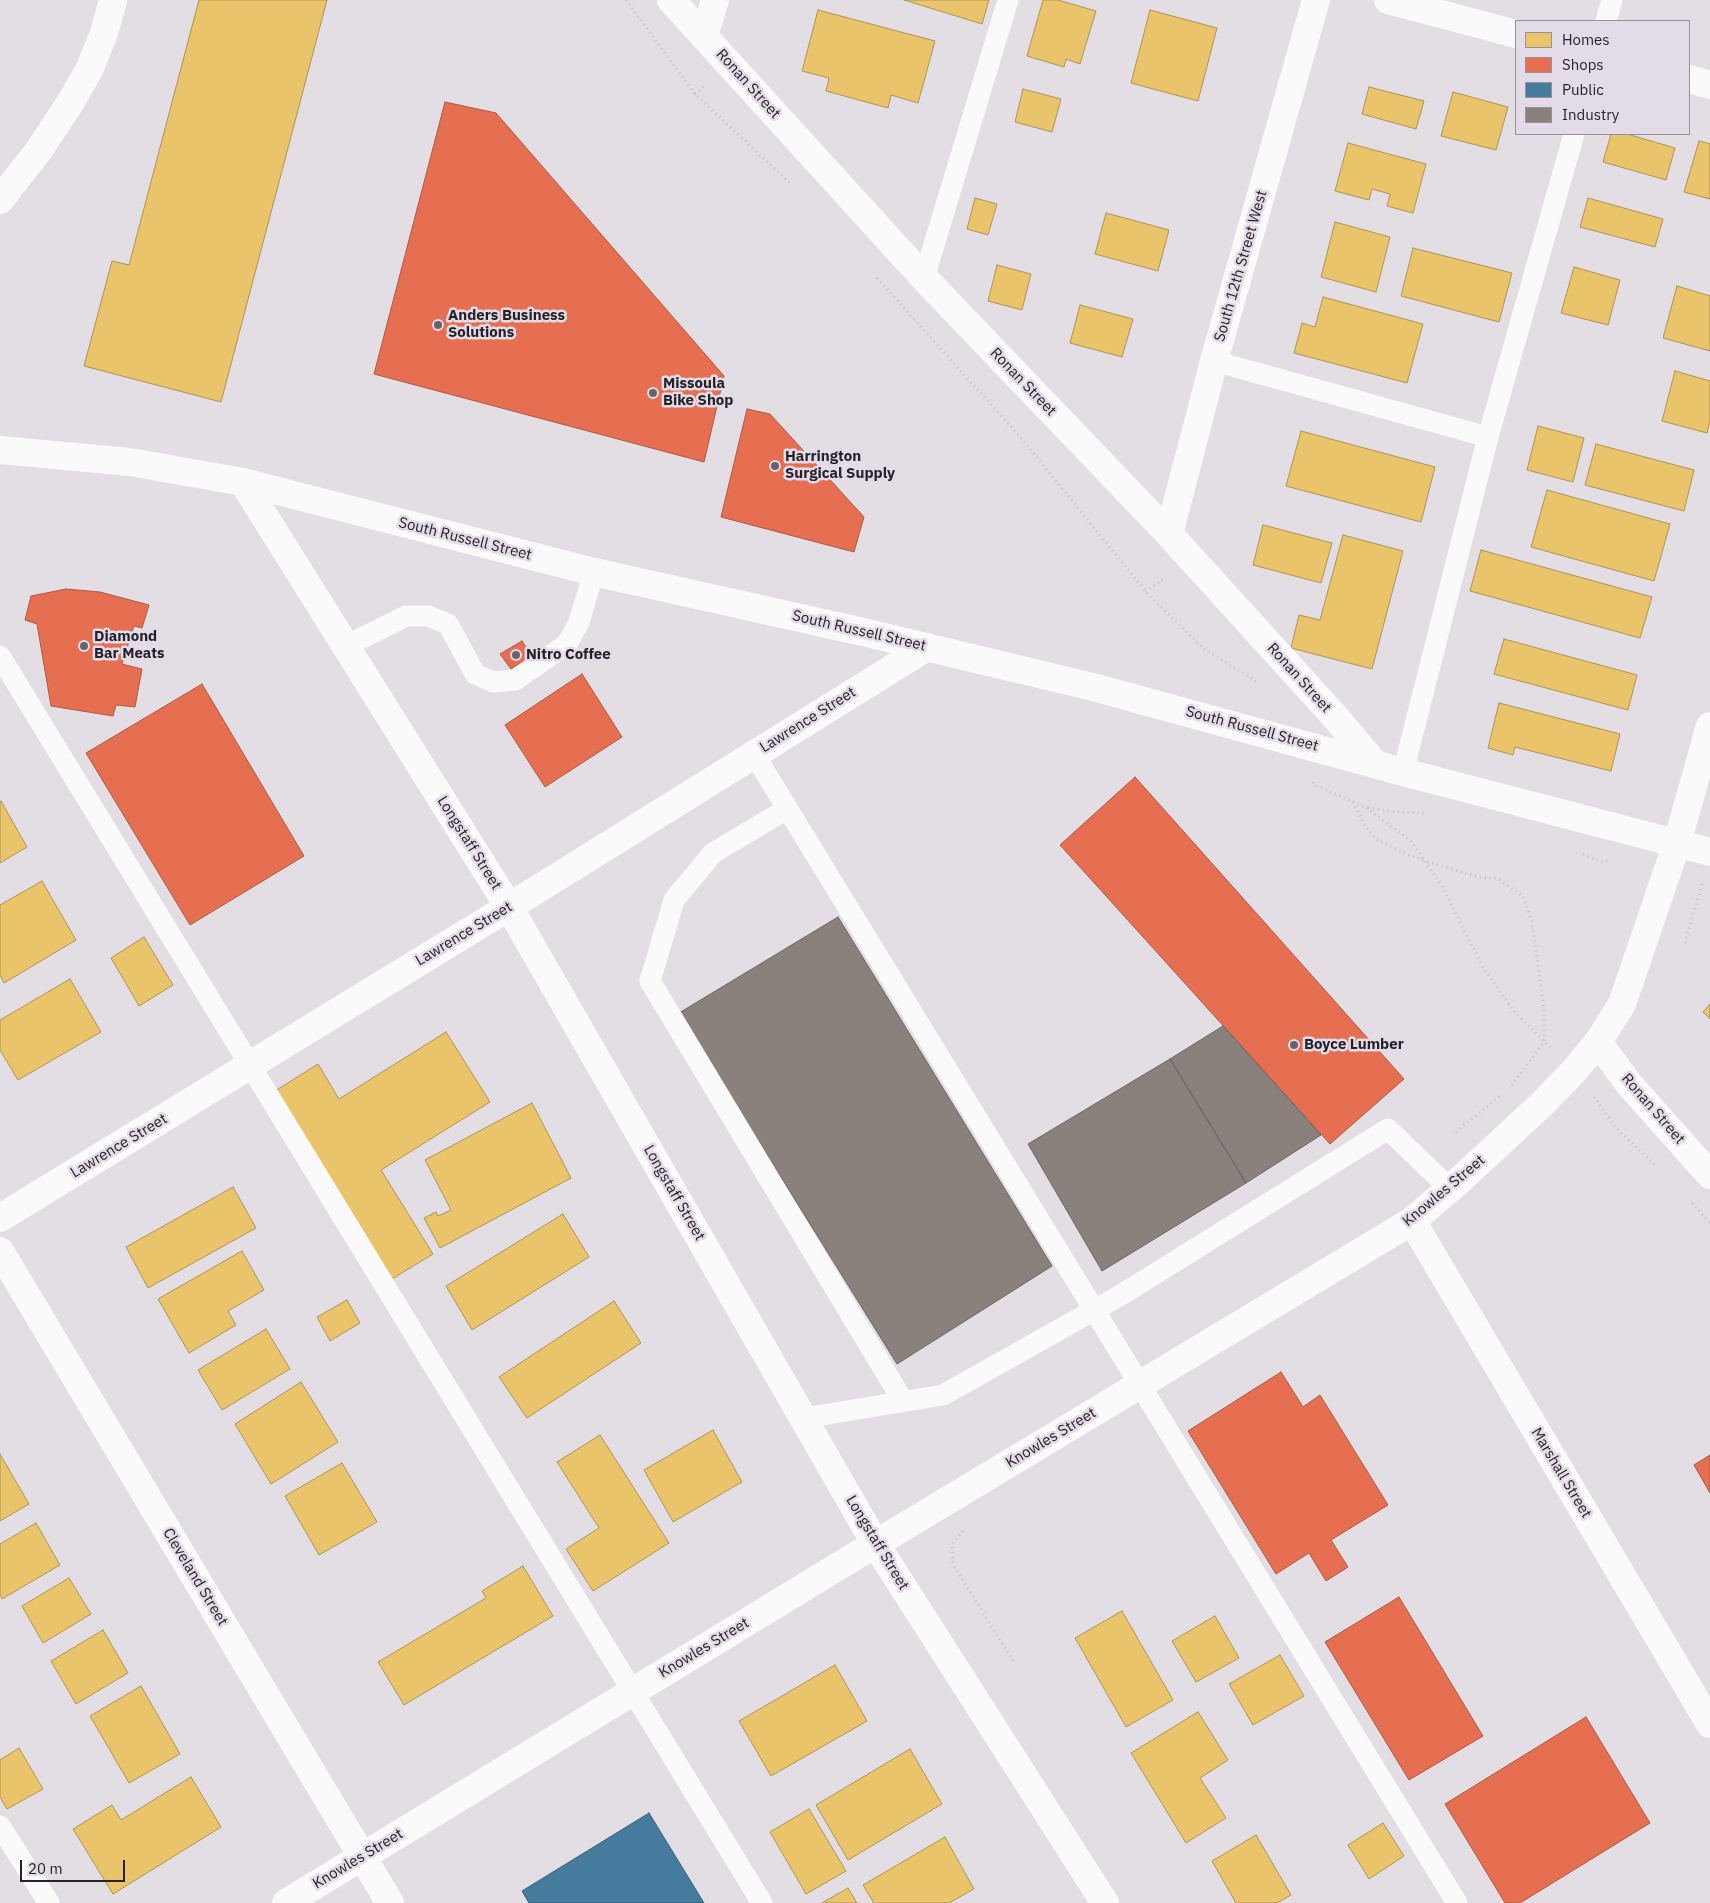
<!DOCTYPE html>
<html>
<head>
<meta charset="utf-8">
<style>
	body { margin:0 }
	#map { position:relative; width:1710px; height:1903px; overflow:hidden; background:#e2dee4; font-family:"IBM Plex Sans",sans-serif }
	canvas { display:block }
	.legend { position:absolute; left:1515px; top:20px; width:175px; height:115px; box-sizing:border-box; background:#e3dbe7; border:1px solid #97919a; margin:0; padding:6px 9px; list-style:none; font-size:15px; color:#252227 }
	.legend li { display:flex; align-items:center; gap:10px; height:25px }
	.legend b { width:25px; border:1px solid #97919a }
	.scale { position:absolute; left:20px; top:1860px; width:105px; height:22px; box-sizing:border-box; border:2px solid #252227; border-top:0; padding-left:6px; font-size:15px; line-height:18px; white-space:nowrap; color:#252227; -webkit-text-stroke:4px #e3dbe7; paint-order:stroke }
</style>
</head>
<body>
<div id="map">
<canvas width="1710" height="1903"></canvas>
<ul class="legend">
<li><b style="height:14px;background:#e9c46a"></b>Homes</li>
<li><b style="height:14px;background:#e76f51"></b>Shops</li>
<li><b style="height:14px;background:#457b9d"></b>Public</li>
<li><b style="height:14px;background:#8a817c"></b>Industry</li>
</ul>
<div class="scale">20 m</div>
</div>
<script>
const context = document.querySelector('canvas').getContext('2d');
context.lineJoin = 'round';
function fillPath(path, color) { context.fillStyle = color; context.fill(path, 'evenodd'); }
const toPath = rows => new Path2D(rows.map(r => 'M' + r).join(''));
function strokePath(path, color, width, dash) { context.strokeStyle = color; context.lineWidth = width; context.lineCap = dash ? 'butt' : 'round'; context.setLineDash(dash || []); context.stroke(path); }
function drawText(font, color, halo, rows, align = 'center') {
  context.font = font + ' "IBM Plex Sans",sans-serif'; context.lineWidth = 5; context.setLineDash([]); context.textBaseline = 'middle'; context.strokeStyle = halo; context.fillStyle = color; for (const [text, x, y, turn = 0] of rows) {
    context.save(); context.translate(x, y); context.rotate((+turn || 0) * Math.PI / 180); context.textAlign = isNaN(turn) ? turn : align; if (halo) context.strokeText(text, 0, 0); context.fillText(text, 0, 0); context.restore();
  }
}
const homes = toPath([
	[199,0,327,0,221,402,84,366,112,261,129,265,199,0],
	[904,0,989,0,982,24,904,0],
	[1043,0,1058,0,1096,11,1080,64,1066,59,1064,67,1027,56,1043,0],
	[818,10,935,41,918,103,891,95,888,108,826,91,829,78,802,71,818,10],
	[1150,10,1217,28,1198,101,1131,83,1150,10],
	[1369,87,1424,101,1416,129,1362,114,1369,87],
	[1023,89,1061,99,1052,132,1015,122,1023,89],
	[1453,92,1508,107,1496,150,1441,136,1453,92],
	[1611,134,1627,134,1675,148,1666,180,1603,162,1611,134],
	[1699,141,1710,144,1710,199,1684,192,1699,141],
	[1348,143,1426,164,1413,213,1387,206,1390,194,1372,189,1369,200,1335,191,1348,143],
	[975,198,997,204,988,235,967,229,975,198],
	[1588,198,1663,219,1655,247,1580,227,1588,198],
	[1106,213,1169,230,1158,271,1095,254,1106,213],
	[1335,222,1390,237,1376,292,1321,277,1335,222],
	[1413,248,1512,273,1499,322,1401,296,1413,248],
	[997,265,1031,274,1022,310,988,301,997,265],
	[1574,267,1620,280,1608,325,1561,313,1574,267],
	[1677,286,1710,296,1710,351,1663,338,1677,286],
	[1323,297,1423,324,1407,383,1294,353,1302,323,1315,327,1323,297],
	[1080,305,1133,319,1122,357,1070,343,1080,305],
	[1675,371,1710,381,1710,421,1707,433,1662,421,1675,371],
	[1538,426,1584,438,1573,482,1527,470,1538,426],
	[1301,431,1435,467,1421,522,1286,486,1301,431],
	[1596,444,1694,470,1684,511,1585,485,1596,444],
	[1547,490,1670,524,1654,581,1531,547,1547,490],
	[1263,525,1332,543,1321,583,1253,565,1263,525],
	[1343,535,1403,551,1372,669,1291,648,1299,615,1320,620,1343,535],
	[1481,550,1652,597,1640,638,1470,591,1481,550],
	[1504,639,1637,675,1628,710,1494,674,1504,639],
	[1499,703,1620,734,1611,771,1515,747,1513,755,1488,748,1499,703],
	[1,801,27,847,0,863,0,802,1,801],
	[42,881,76,940,4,983,0,975,0,905,42,881],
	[144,937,173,985,139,1006,111,958,144,937],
	[70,979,101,1032,18,1080,0,1050,0,1020,70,979],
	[1710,1004,1710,1019,1703,1012,1710,1004],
	[446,1032,490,1102,381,1170,433,1254,392,1279,275,1091,318,1064,339,1099,446,1032],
	[532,1103,571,1178,440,1248,424,1218,436,1212,438,1216,451,1210,425,1160,532,1103],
	[233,1187,256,1228,148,1288,126,1247,233,1187],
	[563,1214,589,1257,472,1330,446,1286,563,1214],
	[242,1251,264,1290,228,1311,236,1325,189,1353,158,1299,242,1251],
	[347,1300,360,1323,330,1341,317,1317,347,1300],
	[614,1301,641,1343,527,1418,499,1377,614,1301],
	[266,1329,290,1369,222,1410,198,1370,266,1329],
	[301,1382,338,1442,271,1484,235,1424,301,1382],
	[713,1430,742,1482,673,1522,644,1470,713,1430],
	[600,1435,669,1543,593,1591,566,1549,599,1528,557,1462,600,1435],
	[0,1454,29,1504,0,1521,0,1454],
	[342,1463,377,1522,319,1555,285,1496,342,1463],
	[36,1523,60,1565,2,1599,0,1594,0,1544,36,1523],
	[523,1566,553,1616,404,1705,378,1662,486,1598,482,1591,523,1566],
	[69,1578,91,1614,43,1643,22,1606,69,1578],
	[1122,1611,1173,1700,1126,1727,1075,1638,1122,1611],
	[1215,1616,1239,1658,1196,1682,1172,1641,1215,1616],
	[103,1630,128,1673,76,1704,51,1661,103,1630],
	[1280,1655,1304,1696,1253,1725,1229,1684,1280,1655],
	[835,1665,867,1721,771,1776,739,1721,835,1665],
	[141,1686,180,1754,129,1783,90,1716,141,1686],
	[1198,1712,1228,1760,1200,1778,1226,1818,1186,1843,1131,1753,1198,1712],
	[19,1748,43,1789,7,1809,0,1797,0,1760,19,1748],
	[910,1749,942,1804,848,1860,816,1805,910,1749],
	[191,1777,221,1827,113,1894,73,1829,112,1805,121,1820,191,1777],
	[809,1809,846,1871,806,1894,770,1832,809,1809],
	[1383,1823,1404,1856,1369,1879,1348,1845,1383,1823],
	[1256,1835,1291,1895,1277,1903,1236,1903,1212,1861,1256,1835],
	[945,1837,974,1889,949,1903,874,1903,863,1885,945,1837],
	[848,1888,857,1903,822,1903,848,1888]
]);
const shops = toPath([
	[445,102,496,113,724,376,704,462,374,374,445,102],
	[747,409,770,414,864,517,854,552,721,517,747,409],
	[66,589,100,592,149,605,142,628,134,626,122,664,142,669,135,707,116,705,113,716,51,706,37,624,25,620,31,596,66,589],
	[522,641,532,656,511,669,500,654,522,641],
	[582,674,622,737,545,787,505,725,582,674],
	[202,684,304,856,190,925,86,753,202,684],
	[1135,777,1404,1079,1330,1144,1060,845,1135,777],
	[1281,1372,1303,1407,1320,1395,1388,1505,1331,1540,1348,1567,1326,1581,1309,1553,1276,1574,1188,1431,1281,1372],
	[1710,1455,1710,1493,1694,1465,1710,1455],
	[1399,1597,1483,1736,1409,1780,1325,1642,1399,1597],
	[1586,1717,1650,1823,1520,1903,1505,1903,1445,1804,1586,1717]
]);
const public = toPath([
	[649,1813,704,1903,529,1903,522,1891,649,1813]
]);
const industry = toPath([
	[838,917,1052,1266,897,1364,679,1013,838,917],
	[1223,1026,1321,1135,1246,1183,1170,1059,1223,1026],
	[1170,1059,1246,1183,1102,1271,1028,1144,1170,1059]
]);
const path = toPath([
	[626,0,695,94,792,185],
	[695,94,706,85],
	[877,278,1022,439,1146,592,1203,648,1259,683],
	[1146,592,1165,577],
	[1313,782,1317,786,1367,808,1411,841,1442,886,1484,969,1514,1011,1552,1049],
	[1353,802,1364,825,1376,839,1400,851,1425,861,1481,878,1497,878,1523,896,1532,922,1544,1008,1544,1042,1512,1085],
	[1368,808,1397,812,1426,813],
	[1583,854,1602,862,1610,860],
	[1685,943,1702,883],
	[1594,1097,1615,1127,1655,1165],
	[1456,1132,1502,1094],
	[1692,1203,1710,1223],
	[963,1531,952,1544,953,1564,1013,1661]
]);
const service = toPath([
	[1606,21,1612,0],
	[924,278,1008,0],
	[1214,361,1488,437],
	[346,646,406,616,428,616,448,624,475,674,493,682,515,680,567,644,579,622,594,572],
	[0,656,762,1903],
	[754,754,1457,1903],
	[1403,772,1488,437,1574,134],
	[787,809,713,853,674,900,650,981,903,1401],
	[804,1418,943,1395,1121,1295,1388,1129,1450,1189],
	[0,1826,49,1903]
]);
const minor = toPath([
	[671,0,924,278,1169,534,1337,719,1374,763],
	[1388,0,1516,34],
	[704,36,715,0],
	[1689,79,1710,85],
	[243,482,509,907,875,1543,1105,1903],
	[1169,534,1214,361,1316,0],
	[1677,843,1710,726],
	[1598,1042,1629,1084,1710,1175],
	[0,1218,509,907,927,647],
	[1412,1221,1710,1724],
	[0,1251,390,1903]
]);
const tertiary = toPath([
	[286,1903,852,1558,1412,1221,1461,1179,1543,1103,1574,1071,1598,1042,1622,1004,1677,843]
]);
const secondary = toPath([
	[0,200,39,150,72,100,90,68,104,33,113,0],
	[0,450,130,462,243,482,594,572,863,632,1093,687,1403,772,1710,852]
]);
const markers = [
	[438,325,5,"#676469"],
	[653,393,5,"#676469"],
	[775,466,5,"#676469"],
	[84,646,5,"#676469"],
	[516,655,5,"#676469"],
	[1294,1045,5,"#676469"]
];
const streetNames = [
	["Ronan Street",748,84,48],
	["South 12th Street West",1241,266,-74],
	["Ronan Street",1023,382,46],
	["South Russell Street",465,539,14],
	["South Russell Street",859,631,13],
	["Ronan Street",1299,678,48],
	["Lawrence Street",808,720,-32],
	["South Russell Street",1252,729,15],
	["Longstaff Street",469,843,58],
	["Lawrence Street",464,934,-31],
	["Ronan Street",1653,1109,49],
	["Lawrence Street",119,1146,-31],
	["Knowles Street",1444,1191,-40],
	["Longstaff Street",674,1193,60],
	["Knowles Street",1051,1438,-31],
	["Marshall Street",1561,1473,59],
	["Longstaff Street",877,1543,59],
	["Cleveland Street",195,1577,59],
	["Knowles Street",704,1648,-31],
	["Knowles Street",358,1859,-31]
];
const poiNames = [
	["Anders Business",448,316],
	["Solutions",448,333],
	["Missoula",663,384],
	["Bike Shop",663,401],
	["Harrington",785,457],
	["Surgical Supply",785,474],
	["Diamond",94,637],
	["Bar Meats",94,654],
	["Nitro Coffee",526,655],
	["Boyce Lumber",1304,1045]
];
fillPath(homes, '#e9c46a');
strokePath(homes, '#ae9356', 1);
fillPath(shops, '#e76f51');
strokePath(shops, '#ad5844', 1);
fillPath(public, '#457b9d');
strokePath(public, '#3b607a', 1);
fillPath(industry, '#8a817c');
strokePath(industry, '#6c6462', 1);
strokePath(path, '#c2c0c4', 3, [1, 4]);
strokePath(service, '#fbfafb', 21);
strokePath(minor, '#fbfafb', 28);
strokePath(tertiary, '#fbfafb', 28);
strokePath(secondary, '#fbfafb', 28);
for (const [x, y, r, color] of markers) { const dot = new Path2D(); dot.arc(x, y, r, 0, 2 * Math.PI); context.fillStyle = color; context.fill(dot); strokePath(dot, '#e3dbe7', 2); }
drawText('15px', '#252227', '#e3dbe7', streetNames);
drawText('bold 15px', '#252227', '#e3dbe7', poiNames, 'left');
</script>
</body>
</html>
